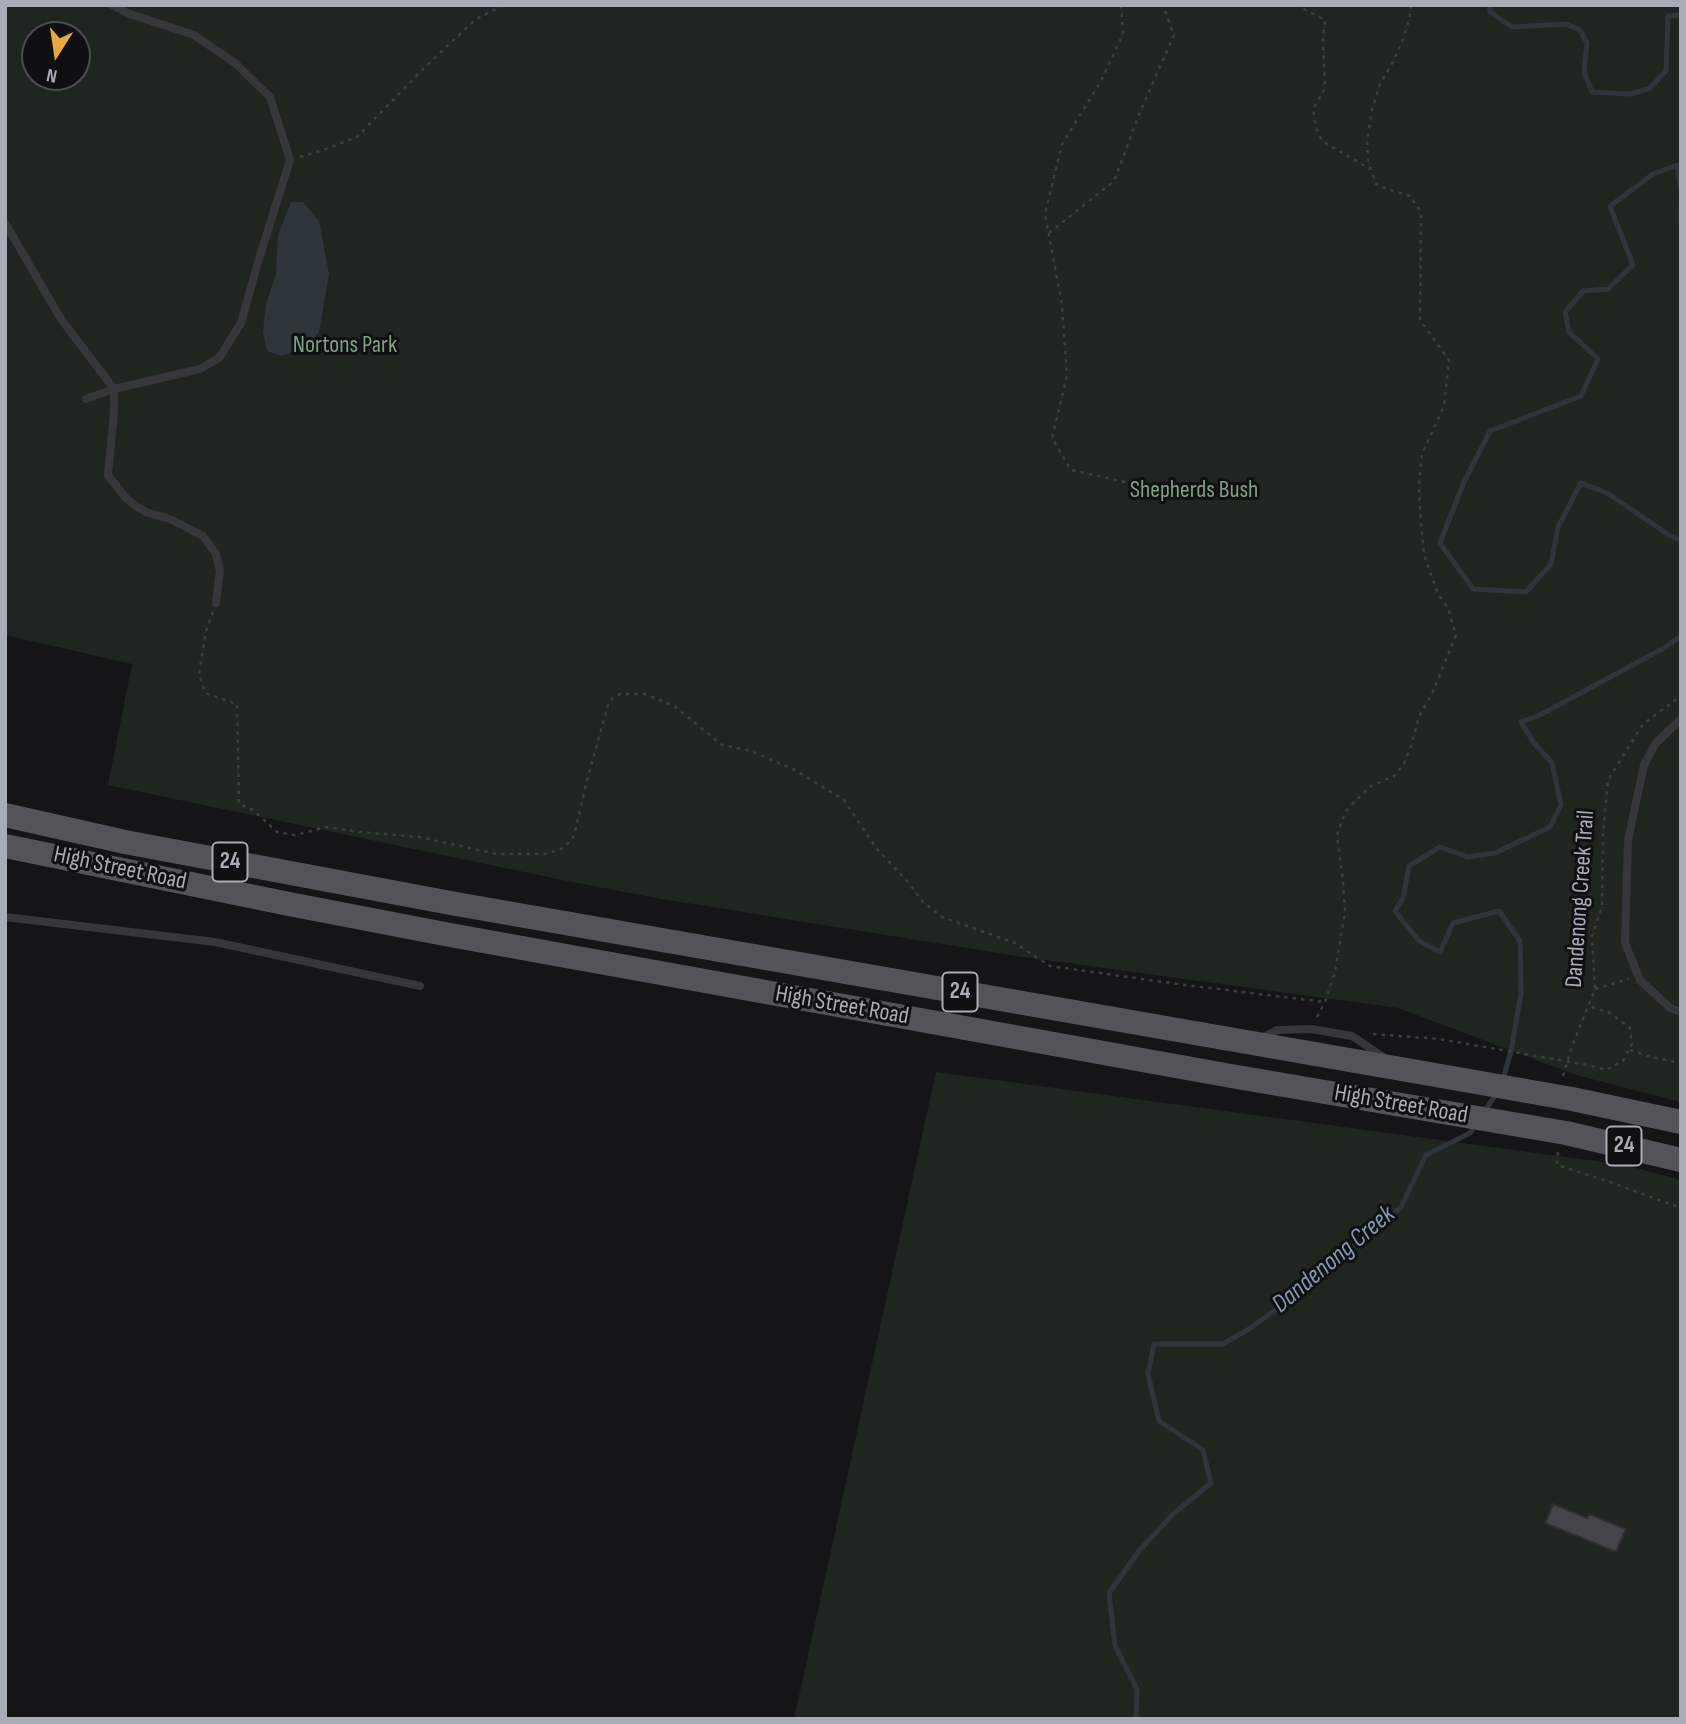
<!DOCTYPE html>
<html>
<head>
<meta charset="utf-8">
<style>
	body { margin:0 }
	#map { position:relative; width:1686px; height:1724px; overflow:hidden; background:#151517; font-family:"Sofia Sans Condensed",sans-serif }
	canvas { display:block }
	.frame { position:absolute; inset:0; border:7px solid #a8acb6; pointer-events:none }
	.north { position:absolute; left:21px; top:21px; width:70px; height:70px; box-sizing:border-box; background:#101012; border:2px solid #4d4e54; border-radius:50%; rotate:192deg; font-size:19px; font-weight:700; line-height:28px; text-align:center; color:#a8acb6 }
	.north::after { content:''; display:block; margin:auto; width:24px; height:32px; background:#e6a93e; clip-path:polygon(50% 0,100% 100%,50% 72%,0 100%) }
</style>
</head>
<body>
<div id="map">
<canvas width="1686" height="1724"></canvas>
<div class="frame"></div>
<div class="north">N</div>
</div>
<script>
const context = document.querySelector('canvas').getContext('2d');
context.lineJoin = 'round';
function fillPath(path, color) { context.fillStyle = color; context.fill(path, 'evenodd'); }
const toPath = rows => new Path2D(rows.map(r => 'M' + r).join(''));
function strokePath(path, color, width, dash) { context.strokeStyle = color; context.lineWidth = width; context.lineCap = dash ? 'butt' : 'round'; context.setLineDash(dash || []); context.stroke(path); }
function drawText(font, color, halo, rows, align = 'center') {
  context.font = font + ' "Sofia Sans Condensed",sans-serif'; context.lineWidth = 6; context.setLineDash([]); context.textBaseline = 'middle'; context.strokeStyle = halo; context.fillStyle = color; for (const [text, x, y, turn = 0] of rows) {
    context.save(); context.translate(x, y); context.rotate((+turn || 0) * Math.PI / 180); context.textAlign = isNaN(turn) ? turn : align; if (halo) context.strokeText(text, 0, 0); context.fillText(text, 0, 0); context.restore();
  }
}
const green = toPath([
	[5,5,1681,5,1681,1102,1576,1075,1398,1008,1023,957,662,899,572,882,108,785,132,664,5,635],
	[35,35,77,35,77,77,35,77],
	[936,1072,1625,1165,1681,1180,1681,1719,794,1719]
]);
const water = toPath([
	[291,202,303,202,319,221,329,274,319,332,306,348,281,356,267,351,263,332,266,304,276,274,278,235]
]);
const stream = toPath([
	[1490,5,1490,12,1512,27,1566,24,1580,30,1587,43,1584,72,1592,92,1631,94,1650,88,1666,71,1668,16,1681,15],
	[1681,190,1677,165,1653,174,1610,206,1633,265,1608,289,1583,291,1565,312,1569,332,1598,359,1581,396,1490,431,1464,482,1440,543,1473,589,1526,592,1551,564,1558,527,1581,483,1607,493,1669,535,1681,540],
	[1681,206,1681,223],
	[1503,1079,1511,1051,1521,993,1520,941,1499,911,1453,923,1440,952,1419,941,1395,911,1403,898,1409,866,1440,847,1468,857,1495,853,1550,827,1561,805,1552,763,1534,743,1521,722,1540,715,1666,647,1681,636],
	[1484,1112,1496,1094],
	[1136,1719,1137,1689,1115,1646,1109,1593,1139,1551,1173,1514,1211,1483,1203,1450,1159,1421,1148,1374,1154,1344,1223,1344,1249,1329,1288,1301,1322,1265,1363,1239,1401,1207,1426,1155,1470,1133,1475,1126]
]);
const building = toPath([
	[1553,1504,1587,1518,1589,1514,1626,1529,1616,1552,1545,1523,1553,1504]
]);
const path = toPath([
	[1121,5,1123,34,1101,81,1062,144,1045,214,1062,305,1067,376,1052,438,1071,470,1157,489],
	[1296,5,1325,20,1323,40,1325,88,1313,109,1316,127,1322,141,1370,169],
	[300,157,329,148,357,137,426,66,476,19,504,5],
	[1049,233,1114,181,1140,112,1174,35,1163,5],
	[213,612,206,631,199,674,205,693,237,704,239,804,253,810,277,832,295,835,327,827,359,832,419,837,497,854,545,854,564,848,574,836,586,784,609,701,620,694,645,694,674,706,722,745,751,751,795,770,844,800,876,848,908,882,922,901,942,917,1015,943,1050,966,1185,985,1325,1002],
	[1595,989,1629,979],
	[1317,1017,1325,1002,1335,972,1345,912,1343,881,1337,835,1345,812,1369,787,1394,776,1404,764,1412,743,1419,716,1432,694,1456,635,1448,608,1438,594,1424,555,1420,510,1419,484,1422,454,1444,406,1449,360,1420,320,1421,212,1410,196,1387,189,1376,184,1368,161,1367,140,1372,110,1380,84,1393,62,1403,39,1409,20,1411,5],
	[1373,1034,1439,1039,1588,1065,1606,1070,1623,1061,1632,1044,1630,1028,1610,1013,1589,1006],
	[1630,1050,1651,1057,1681,1063],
	[1563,1076,1572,1046,1595,989,1592,936,1602,906,1603,834,1608,780,1643,724,1681,696],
	[1558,1152,1557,1165,1610,1182,1681,1208]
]);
const lane = toPath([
	[5,223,61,319,114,389,200,369,219,358,241,323,258,262,290,160,270,97,235,63,194,35,130,14,112,5],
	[86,399,114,389,114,412,108,475,125,497,133,504,146,512,170,519,203,536,216,554,220,571,216,603],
	[1681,719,1656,743,1644,765,1628,840,1625,943,1640,980,1670,1008,1681,1012],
	[5,917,215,942,420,986],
	[1262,1038,1277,1030,1311,1029,1352,1036,1383,1057]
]);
const primary = toPath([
	[5,815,125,842,456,904,1464,1080,1572,1099,1681,1122],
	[5,846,289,904,450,935,1231,1076,1566,1133,1681,1160]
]);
const shields = [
	[230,862,35],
	[960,992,35],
	[1624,1146,35]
];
const shieldNames = [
	["24",230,862],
	["24",960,992],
	["24",1624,1146]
];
const parkNames = [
	["Nortons Park",345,346],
	["Shepherds Bush",1194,491]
];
const streetNames = [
	["High Street Road",120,869,12],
	["Dandenong Creek Trail",1581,899,-86],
	["High Street Road",842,1006,10],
	["High Street Road",1401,1105,10]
];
const waterNames = [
	["Dandenong Creek",1334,1260,-40]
];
fillPath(green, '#1f2620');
fillPath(water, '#2e363c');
strokePath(stream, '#2e363c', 5);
fillPath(building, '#44454a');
strokePath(building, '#2f2f32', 2);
strokePath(path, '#3c3e42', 2.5, [3.5, 5]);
strokePath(lane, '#36373b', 8);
strokePath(primary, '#52545a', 24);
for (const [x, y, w] of shields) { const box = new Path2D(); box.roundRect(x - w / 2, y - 19.5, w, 39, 5); context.fillStyle = '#101012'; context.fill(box); strokePath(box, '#a8acb6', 2); }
drawText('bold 23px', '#a8acb6', null, shieldNames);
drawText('24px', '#80a081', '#101012', parkNames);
drawText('24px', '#a8acb6', '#101012', streetNames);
drawText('italic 26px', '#819aaf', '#101012', waterNames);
</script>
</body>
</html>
